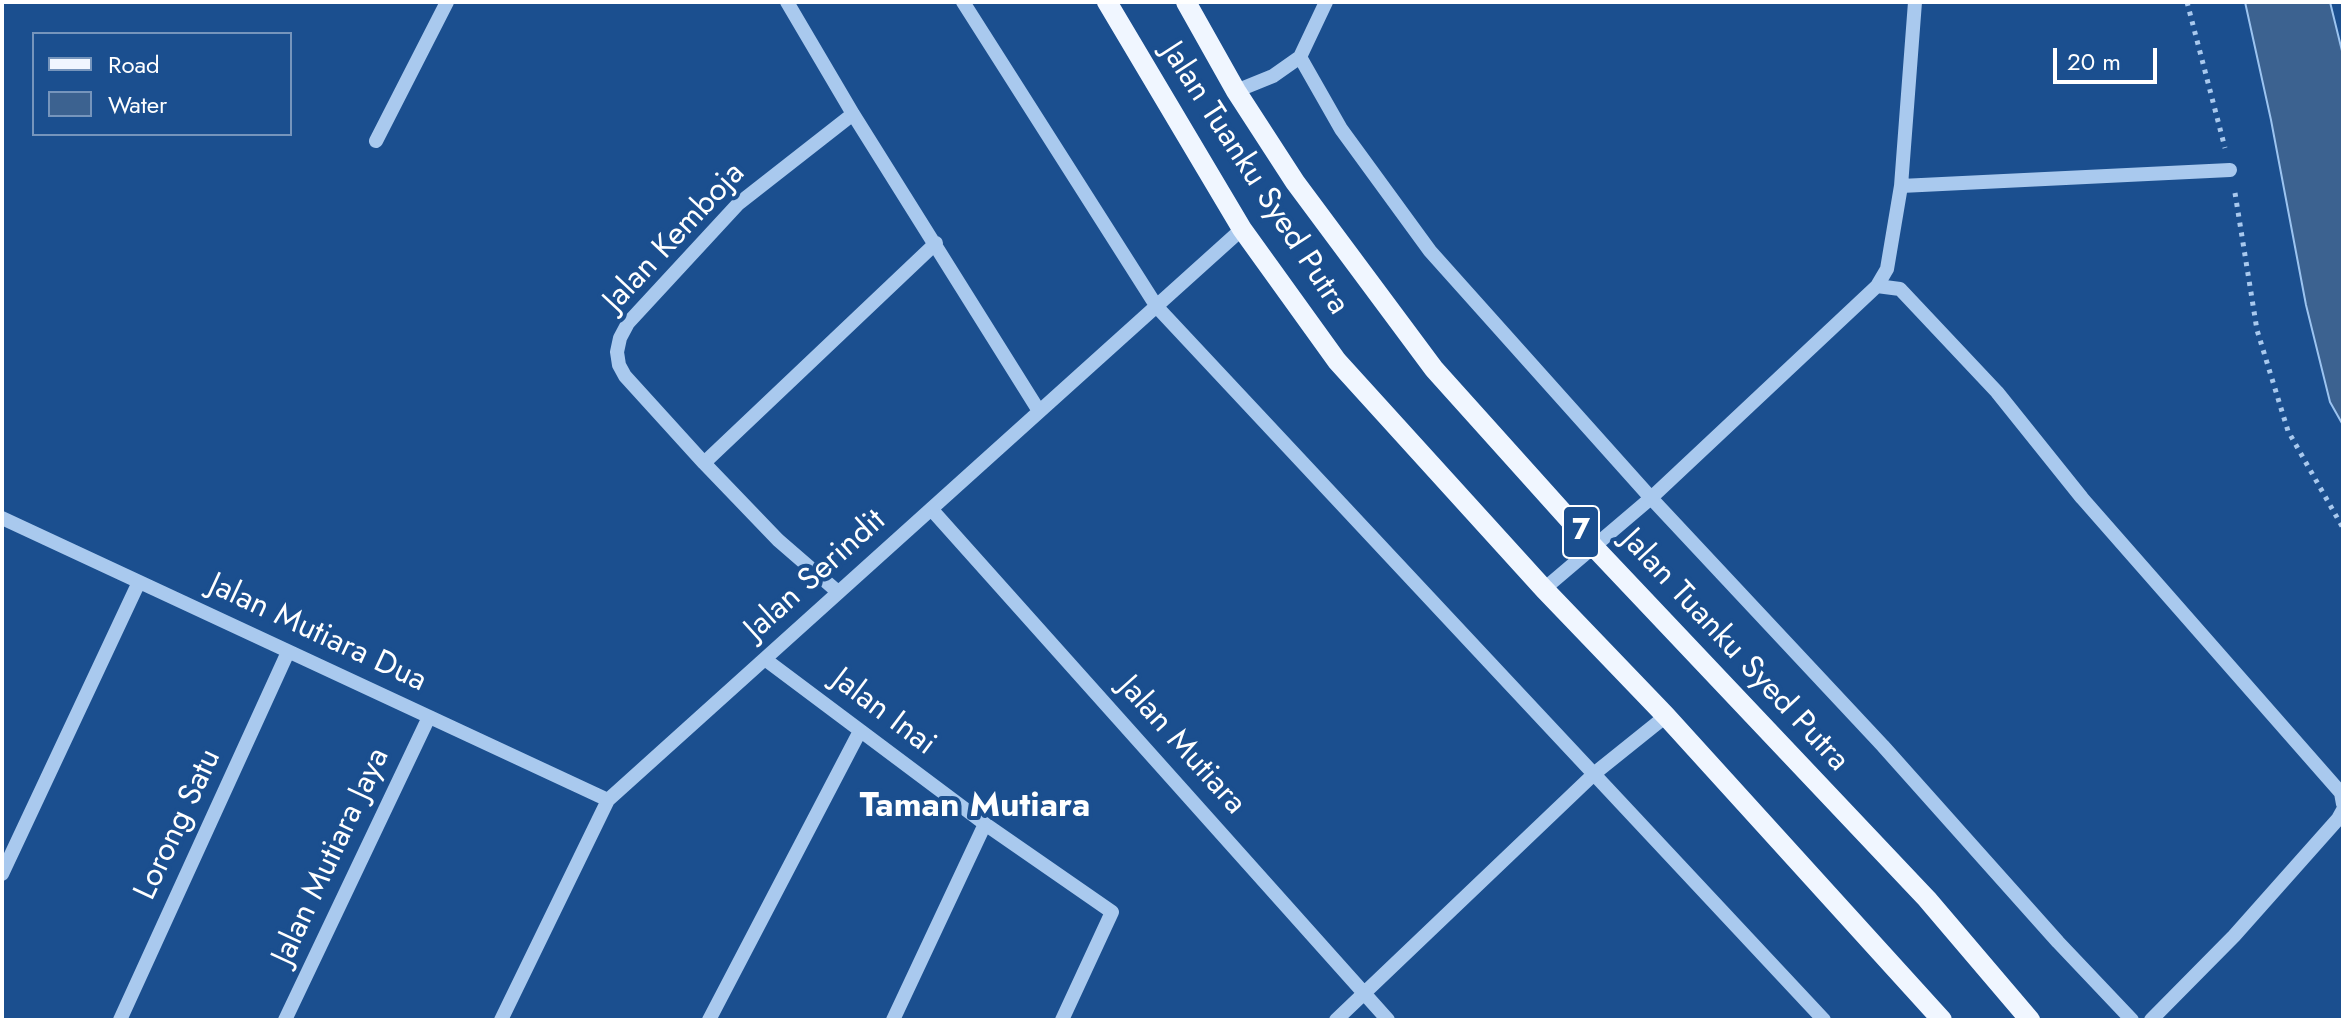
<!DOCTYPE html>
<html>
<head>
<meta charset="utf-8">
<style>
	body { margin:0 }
	#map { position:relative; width:2345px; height:1022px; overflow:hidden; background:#1b4f8f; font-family:Jost,sans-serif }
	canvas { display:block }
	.frame { position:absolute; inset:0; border:4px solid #fff; pointer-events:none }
	.legend { position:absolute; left:32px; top:32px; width:260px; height:104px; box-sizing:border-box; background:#1b4f8f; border:2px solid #7695bc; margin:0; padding:10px 14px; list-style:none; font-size:24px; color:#fff }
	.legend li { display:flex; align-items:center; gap:16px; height:40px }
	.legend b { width:40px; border:2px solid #7695bc }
	.scale { position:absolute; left:2053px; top:48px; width:104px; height:36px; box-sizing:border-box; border:4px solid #fff; border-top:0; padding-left:10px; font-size:24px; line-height:28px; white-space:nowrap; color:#fff; -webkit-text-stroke:6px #1b4f8f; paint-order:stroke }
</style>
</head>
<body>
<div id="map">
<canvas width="2345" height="1022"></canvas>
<div class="frame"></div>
<ul class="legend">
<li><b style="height:10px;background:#f0f6ff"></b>Road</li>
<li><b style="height:22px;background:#3c6290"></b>Water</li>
</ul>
<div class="scale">20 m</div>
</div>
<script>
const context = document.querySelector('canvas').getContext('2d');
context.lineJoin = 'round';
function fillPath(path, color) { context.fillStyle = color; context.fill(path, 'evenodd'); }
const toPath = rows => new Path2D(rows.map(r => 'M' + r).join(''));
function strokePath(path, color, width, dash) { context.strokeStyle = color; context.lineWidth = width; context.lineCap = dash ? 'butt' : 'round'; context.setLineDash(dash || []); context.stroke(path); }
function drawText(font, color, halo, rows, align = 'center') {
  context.font = font + ' Jost,sans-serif'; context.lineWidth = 8; context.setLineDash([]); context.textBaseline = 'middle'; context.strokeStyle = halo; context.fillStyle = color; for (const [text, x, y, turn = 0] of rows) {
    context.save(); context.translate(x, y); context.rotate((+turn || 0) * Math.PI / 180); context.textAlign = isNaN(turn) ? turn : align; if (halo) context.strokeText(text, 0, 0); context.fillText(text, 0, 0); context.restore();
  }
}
const water = toPath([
	[2245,2,2330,2,2343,55,2343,425,2330,402,2306,305,2271,120,2245,2]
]);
const path = toPath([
	[2187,2,2225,148],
	[2235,193,2257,330,2288,431,2343,528]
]);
const minor = toPath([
	[787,2,853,114,1039,411],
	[963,2,1157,307,1824,1020],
	[1300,57,1341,129,1430,251,1651,498,1883,746,2058,942,2132,1020],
	[1236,91,1273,76,1300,57,1326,2],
	[376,141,447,2],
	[1901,186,2230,170],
	[1877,286,1900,289,1997,392,2082,498,2341,793,2343,804],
	[704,463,936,243],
	[932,510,1388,1020],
	[2,518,608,800],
	[1544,589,1651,498,1877,286,1887,269,1901,186,1915,2],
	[838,592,778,540,704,463,625,376,619,365,617,352,620,338,628,323,738,204,853,114],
	[766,660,985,824,893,1020],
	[985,824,1112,912,1062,1020],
	[2,874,139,582],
	[120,1020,288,652],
	[285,1020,429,717],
	[501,1020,608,800,1242,229],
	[709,1020,860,731],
	[1336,1020,1595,773,1666,716],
	[2151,1020,2234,936,2338,819,2343,810]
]);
const major = toPath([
	[1107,2,1242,229,1337,361,1544,589,1666,716,1942,1020],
	[1186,2,1236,91,1295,182,1434,369,1593,546,1927,899,2030,1020]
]);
const shields = [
	[1581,532,36]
];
const shieldNames = [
	["7",1581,532]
];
const streetNames = [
	["Jalan Tuanku Syed Putra",1254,179,57],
	["Jalan Kemboja",675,238,-47],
	["Jalan Serindit",816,576,-42],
	["Jalan Mutiara Dua",317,634,25],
	["Jalan Tuanku Syed Putra",1734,651,47],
	["Jalan Inai",883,713,37],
	["Jalan Mutiara",1181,746,48],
	["Lorong Satu",179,825,-65],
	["Jalan Mutiara Jaya",332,857,-65]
];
const neighbourhoodNames = [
	["Taman Mutiara",975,808]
];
fillPath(water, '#3c6290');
strokePath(water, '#9cc4f0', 2);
strokePath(path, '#a9c9ee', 5, [4, 6]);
strokePath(minor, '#a9c9ee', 14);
strokePath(major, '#f0f6ff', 20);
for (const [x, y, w] of shields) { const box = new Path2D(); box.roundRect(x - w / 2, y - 26, w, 52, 6); context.fillStyle = '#1b4f8f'; context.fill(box); strokePath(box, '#fff', 2); }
drawText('bold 30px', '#fff', null, shieldNames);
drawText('32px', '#fff', '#1b4f8f', streetNames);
drawText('bold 34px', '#fff', '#1b4f8f', neighbourhoodNames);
</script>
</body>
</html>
